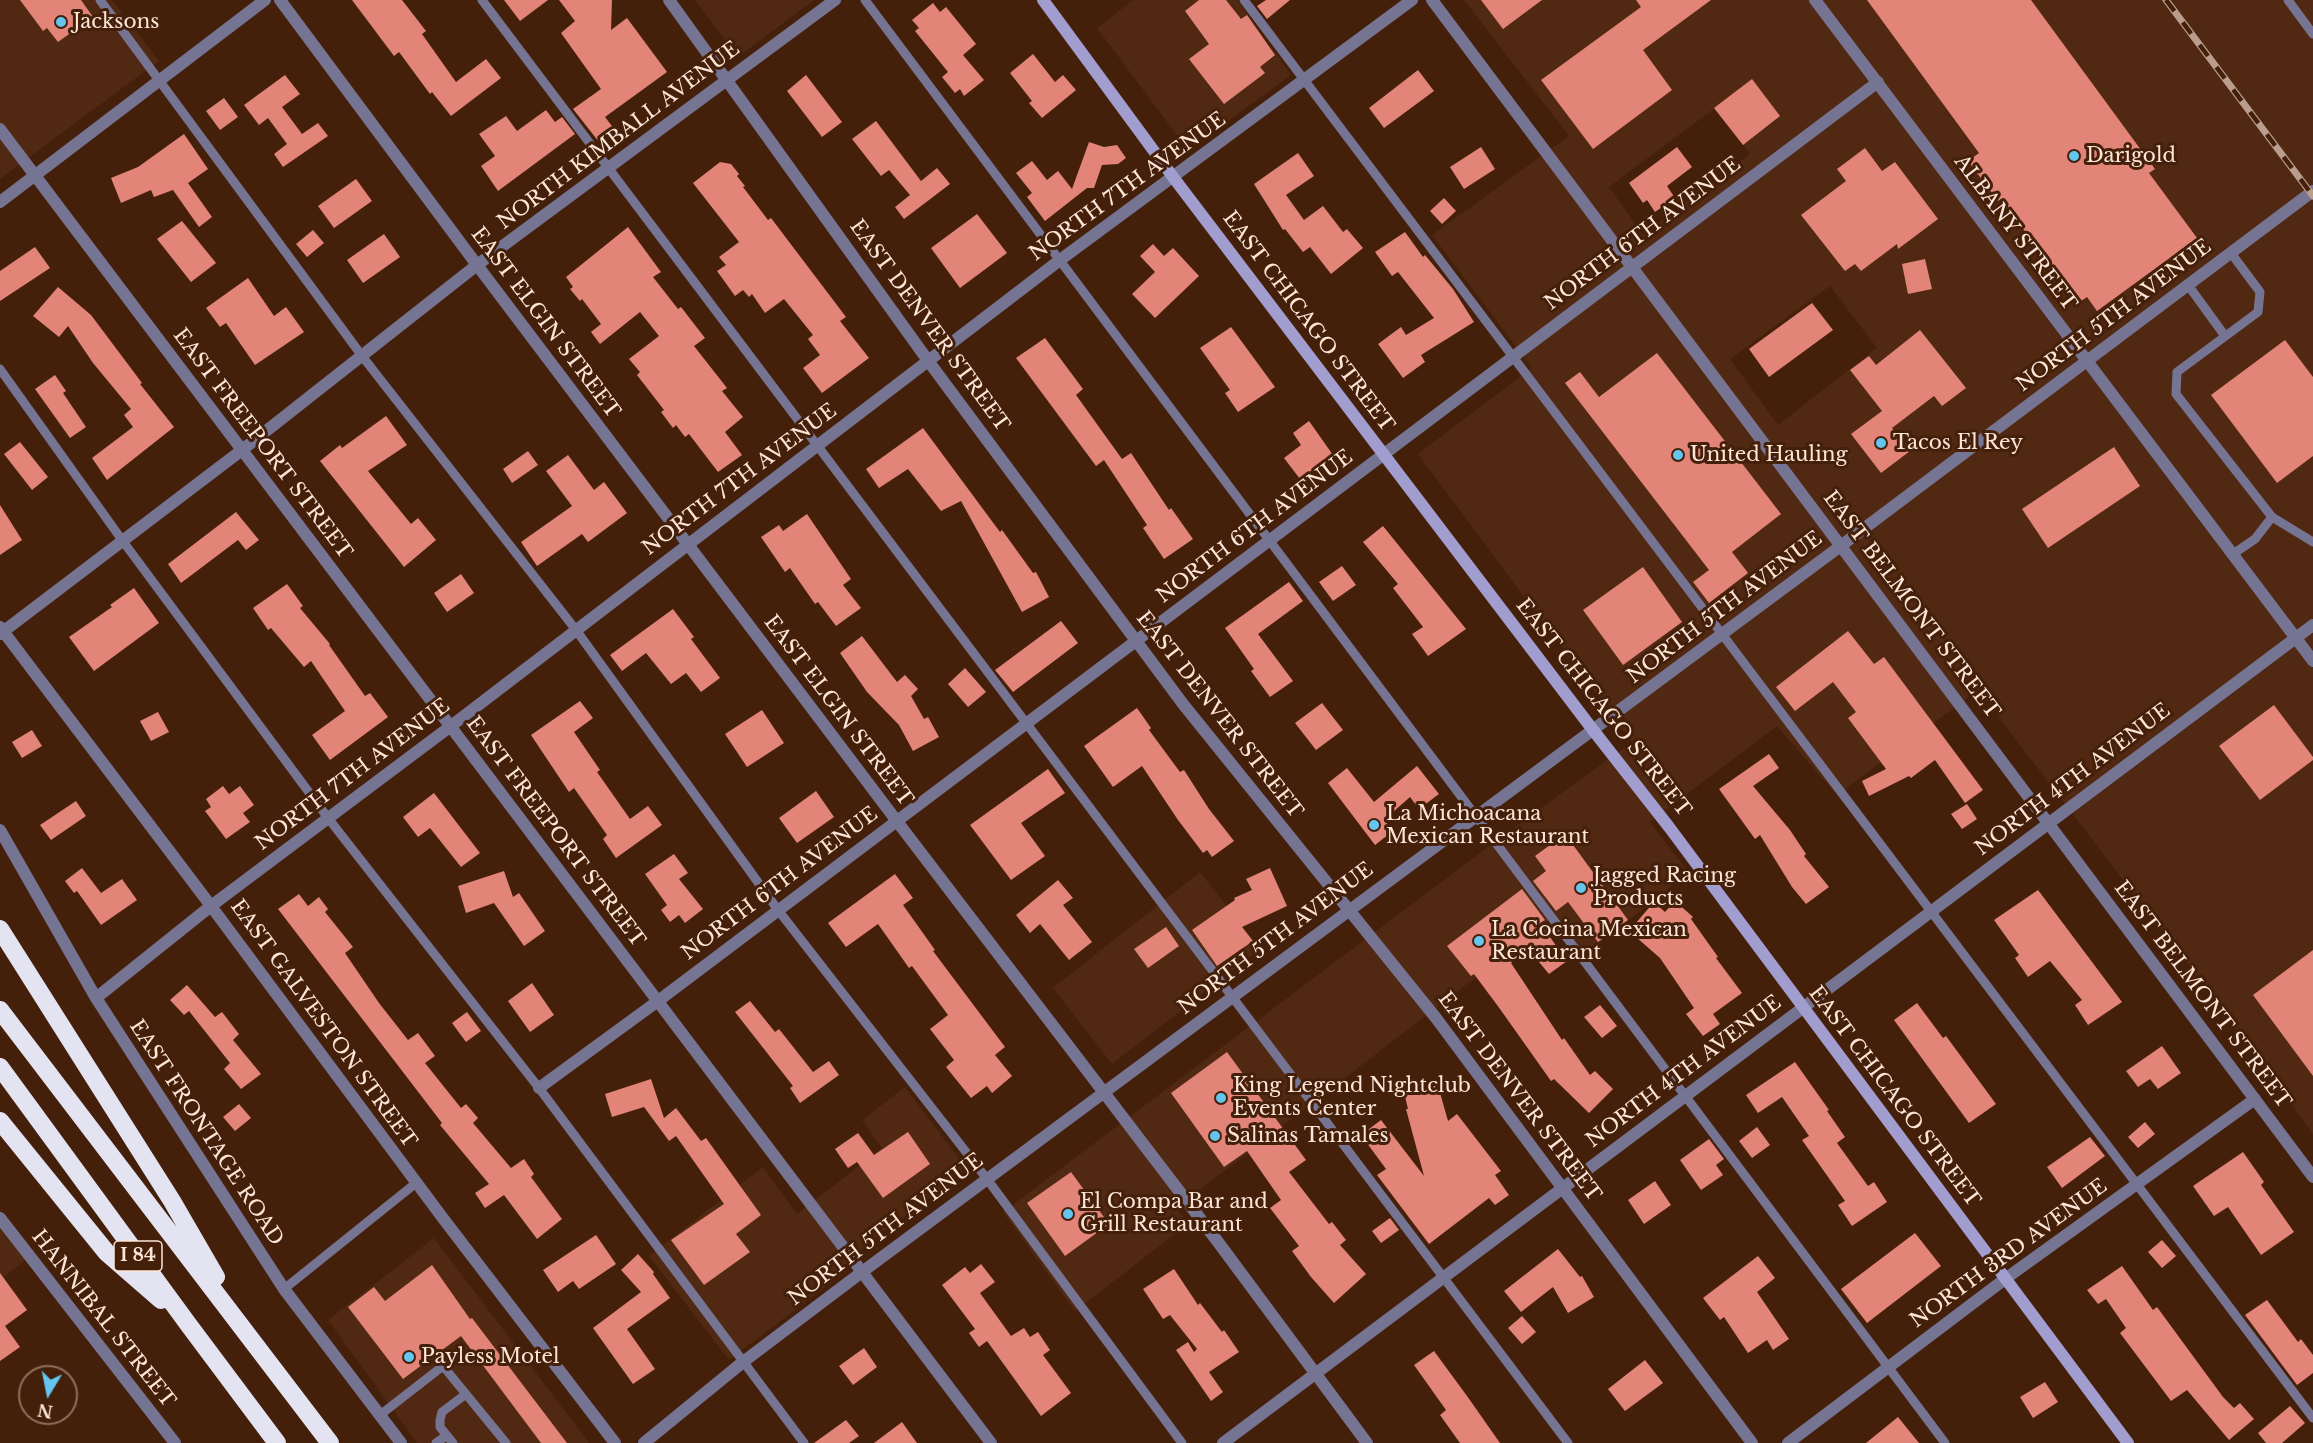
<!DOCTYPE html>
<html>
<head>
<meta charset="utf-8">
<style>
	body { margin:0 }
	#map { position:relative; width:2313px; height:1443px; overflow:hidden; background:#44200b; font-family:"Libre Baskerville",serif }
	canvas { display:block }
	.north { position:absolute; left:18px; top:1365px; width:60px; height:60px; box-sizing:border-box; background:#44200b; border:2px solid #8e6f5d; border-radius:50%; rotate:190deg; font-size:16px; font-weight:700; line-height:24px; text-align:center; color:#fde5d8 }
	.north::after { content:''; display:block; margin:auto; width:21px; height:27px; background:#64c5ee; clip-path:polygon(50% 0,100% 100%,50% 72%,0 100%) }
</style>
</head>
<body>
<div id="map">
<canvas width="2313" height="1443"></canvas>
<div class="north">N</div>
</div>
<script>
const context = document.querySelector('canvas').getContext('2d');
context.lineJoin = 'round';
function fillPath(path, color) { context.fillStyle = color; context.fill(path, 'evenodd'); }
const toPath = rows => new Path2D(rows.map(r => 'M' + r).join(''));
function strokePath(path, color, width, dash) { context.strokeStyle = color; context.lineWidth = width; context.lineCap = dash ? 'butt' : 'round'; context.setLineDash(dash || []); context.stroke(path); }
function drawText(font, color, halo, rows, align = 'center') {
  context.font = font + ' "Libre Baskerville",serif'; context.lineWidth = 6; context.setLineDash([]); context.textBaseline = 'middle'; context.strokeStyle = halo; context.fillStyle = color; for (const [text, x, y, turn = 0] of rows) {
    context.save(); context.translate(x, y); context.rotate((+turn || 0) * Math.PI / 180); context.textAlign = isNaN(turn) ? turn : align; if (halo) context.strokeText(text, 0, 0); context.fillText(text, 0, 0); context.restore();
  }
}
const built = toPath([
	[0,0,112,0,159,61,0,179],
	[695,0,814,0,738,57],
	[1133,0,1237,0,1291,75,1188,150,1097,28],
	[1464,0,2313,0,2313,1134,2195,974,1978,690,1837,795,1777,726,1650,822,1689,873,1584,955,1554,917,1176,1208,1188,1224,1075,1311,1003,1212,1496,841,1632,742,1418,454,1532,368,1432,235,1569,136],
	[1715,108,1750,154,1643,235,1609,187],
	[1830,286,1877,348,1778,425,1730,359],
	[1200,872,1260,949,1112,1064,1053,988],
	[905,1087,967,1169,866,1245,841,1275,729,1360,649,1256,763,1167,797,1214,882,1148,862,1120],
	[0,1224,27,1259,0,1280],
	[434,1238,589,1443,417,1443,328,1320]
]);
const building = toPath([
	[20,0,81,0,93,17,58,42,47,28,43,31],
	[352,0,402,0,426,31,422,34,456,82,486,59,501,78,451,116,432,92,430,94,399,52,394,56],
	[504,0,548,0,520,21],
	[559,0,612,0,611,30,627,18,667,72,605,117,615,130,599,142,573,109,601,89,561,33,575,21],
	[1199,0,1226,0,1241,19,1247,15,1275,55,1260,67,1265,73,1224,104,1189,59,1209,44,1185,11],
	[1266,0,1290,0,1267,19,1257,6],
	[1481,0,1542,0,1503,29],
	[1636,0,1711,0,1643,50,1672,90,1593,149,1541,80,1641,7],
	[1867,0,2031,0,2155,169,2149,173,2197,238,2097,311,2087,297,2078,303,2001,199,1998,201,1968,161,1979,153],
	[933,3,940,12,946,7,976,44,963,55,984,80,964,96,960,89,955,93,942,77,948,72,915,31,919,28,912,20],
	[1033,54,1055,82,1063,75,1076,90,1042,118,1029,103,1032,101,1010,73],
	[1418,70,1434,91,1384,128,1369,108],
	[285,75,300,94,282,107,302,134,318,123,328,136,283,167,274,154,287,144,268,118,259,125,244,105],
	[806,75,842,122,822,137,787,91],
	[1752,79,1780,116,1743,145,1714,108],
	[224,98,238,117,220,130,206,111],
	[546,110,555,122,562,117,575,134,498,191,481,166,495,156,479,134,506,116,517,131],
	[876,121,921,181,937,168,950,184,904,219,895,207,910,195,889,170,881,176,852,139],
	[184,134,208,169,188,183,212,217,199,227,173,190,154,197,151,190,121,203,111,178,138,167],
	[1089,142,1104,147,1117,145,1126,158,1118,164,1102,165,1094,188,1087,188,1045,221,1027,197,1032,193,1016,173,1032,161,1047,180,1058,171,1072,189],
	[1481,147,1495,169,1464,189,1450,167],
	[1677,147,1692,167,1667,186,1675,198,1655,212,1647,200,1643,203,1629,183],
	[1865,148,1882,171,1895,162,1938,219,1898,249,1897,244,1861,271,1855,264,1845,271,1801,215,1846,181,1837,169],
	[1298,153,1314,176,1286,195,1304,220,1323,206,1343,232,1347,229,1363,248,1331,274,1310,247,1303,252,1285,229,1283,230,1254,184],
	[720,162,731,164,739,174,737,176,745,186,743,187,768,220,771,218,846,317,840,321,869,358,822,393,803,368,820,355,808,339,813,335,784,299,765,313,752,294,749,297,743,290,735,296,717,271,726,265,719,257,739,242,693,183],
	[356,179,372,201,334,228,318,206],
	[1444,198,1456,211,1442,224,1430,211],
	[977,214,1007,253,960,288,931,248],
	[182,221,216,263,191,282,157,239],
	[628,227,661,272,653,277,678,309,681,307,705,338,694,346,727,388,722,391,743,417,725,432,742,455,718,472,689,434,685,437,676,425,673,428,661,412,664,410,637,375,640,372,629,359,659,336,640,312,600,344,591,332,601,324,582,299,580,301,570,289,573,287,566,277],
	[313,230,324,243,307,257,296,244],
	[1405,232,1423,257,1425,255,1453,289,1474,322,1421,355,1425,362,1403,378,1378,344,1401,327,1406,335,1434,318,1398,272,1392,276,1375,252],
	[384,234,400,257,363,283,347,260],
	[1153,244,1164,256,1173,248,1199,276,1155,318,1132,294,1155,272,1140,256],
	[35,247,50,268,0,301,0,271],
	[1925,259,1932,289,1908,294,1902,264],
	[248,278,274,316,286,307,304,332,255,365,226,323,220,327,206,308],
	[58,287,91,315,142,383,140,384,174,427,107,480,92,458,133,427,124,415,131,409,93,363,68,326,59,337,33,316],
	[1812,303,1833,330,1769,377,1749,349],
	[1231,327,1275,387,1238,412,1225,393,1230,390,1200,348],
	[1920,330,1966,388,1942,406,1934,396,1892,428,1910,451,1881,473,1851,434,1882,411,1850,370,1869,356,1876,365],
	[1045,338,1083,389,1076,395,1122,459,1131,453,1169,510,1171,508,1193,539,1164,559,1143,528,1147,525,1104,460,1096,466,1016,358],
	[2285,340,2313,377,2313,456,2277,483,2211,395],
	[1657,353,1781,514,1732,552,1748,573,1709,603,1693,582,1709,570,1565,383,1580,372,1599,397],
	[55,375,66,391,63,393,86,427,70,438,35,389],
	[386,416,407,445,368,471,411,524,418,518,436,540,404,567,320,461,340,445,342,448],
	[1309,421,1333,455,1300,479,1284,458,1301,445,1293,433],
	[923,428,1000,532,1002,530,1033,573,1036,572,1049,597,1022,612,961,501,941,511,908,469,879,488,866,469],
	[20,442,48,477,32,490,4,454],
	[2114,447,2140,486,2048,548,2022,509],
	[528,451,538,465,512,483,503,469],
	[568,455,594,490,604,482,627,513,588,542,582,534,537,566,521,542,572,506,546,471],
	[0,505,22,540,0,555],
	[236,512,259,540,246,550,238,540,181,583,168,564],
	[807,514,851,579,843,585,861,608,836,626,818,602,815,604,790,568,785,572,761,537,779,525,783,531],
	[1383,526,1466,629,1428,656,1412,634,1423,627,1393,588,1398,584,1363,542],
	[1342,566,1356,585,1333,601,1319,582],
	[1643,567,1682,622,1623,665,1583,610],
	[461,574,474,593,447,612,434,593],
	[1289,582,1303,601,1258,634,1293,681,1270,697,1251,671,1254,669,1225,628],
	[287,584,303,606,300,608,330,644,329,645,365,696,370,693,388,717,330,760,312,735,345,711,311,661,304,667,271,628,268,630,253,608],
	[134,588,159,623,94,671,69,637,112,607,110,605],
	[673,609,694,637,691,639,720,678,701,692,686,673,671,684,646,653,622,671,610,655],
	[1061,621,1078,643,1013,692,995,670],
	[1848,631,1874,664,1884,657,1983,790,1965,803,1935,760,1911,778,1909,776,1869,796,1862,781,1886,769,1848,718,1856,712,1833,682,1795,711,1776,687],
	[862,636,897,682,905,675,918,689,911,696,924,719,928,717,939,737,913,751,899,725,867,692,840,653],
	[965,668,986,692,968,707,948,684],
	[580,701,593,718,574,732,600,770,597,772,630,819,648,806,662,825,616,858,603,839,607,835,574,788,569,792,531,735],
	[1322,703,1343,730,1316,750,1295,723],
	[2274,705,2313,757,2313,760,2260,800,2219,746],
	[1137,708,1151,728,1149,730,1180,772,1184,770,1209,809,1234,841,1212,857,1207,850,1203,853,1178,820,1142,766,1113,787,1084,746],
	[762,710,784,743,747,767,725,734],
	[158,712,169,732,151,741,140,721],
	[32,730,42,746,22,758,12,742],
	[1769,754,1779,768,1753,786,1790,830,1806,854,1804,856,1829,887,1806,904,1792,887,1760,835,1755,839,1719,789],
	[1417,766,1439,794,1419,809,1410,797,1384,820,1393,831,1375,845,1328,783,1347,768,1374,802],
	[1048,769,1065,793,1021,823,1045,856,1011,880,970,825],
	[223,786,229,794,240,786,254,805,243,813,250,822,226,839,205,811,211,807,206,799],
	[816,791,834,817,797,843,779,818],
	[434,793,480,853,461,867,430,828,418,837,403,817],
	[76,801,86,816,51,840,40,825],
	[1967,804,1977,819,1962,829,1951,814],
	[1565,834,1628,920,1598,942,1568,902,1556,911,1533,881,1546,871,1535,856],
	[674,854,688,873,679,879,703,909,685,923,679,915,670,922,661,910,667,905,645,874],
	[82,868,101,893,122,879,137,900,101,925,77,891,74,893,65,881],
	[1270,868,1287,906,1242,927,1253,941,1217,966,1192,930,1235,900,1234,898,1252,890,1246,879],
	[504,871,513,897,519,893,545,931,524,946,494,903,466,913,458,886],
	[895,874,913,898,903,905,935,950,933,951,1005,1047,995,1055,1012,1076,992,1093,987,1086,971,1098,946,1067,954,1060,930,1029,948,1015,912,966,909,968,878,924,846,947,828,923],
	[1058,880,1073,898,1063,905,1092,942,1069,960,1040,924,1030,933,1016,915],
	[1522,889,1545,920,1540,923,1567,961,1549,974,1529,950,1511,963,1562,1040,1564,1038,1590,1075,1595,1071,1613,1089,1589,1113,1554,1079,1551,1081,1500,1009,1474,974,1471,976,1447,946],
	[2038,890,2122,1002,2088,1025,2075,1005,2082,1000,2050,961,2028,977,2015,958,2019,955,1994,920],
	[299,894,308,906,319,897,328,909,325,912,353,947,345,953,379,1003,408,1040,418,1033,435,1056,425,1063,461,1108,466,1104,478,1118,473,1123,511,1168,524,1159,534,1174,531,1177,562,1219,537,1239,504,1195,485,1208,475,1193,489,1184,440,1125,442,1123,278,909],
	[1675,901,1693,917,1691,919,1718,957,1716,958,1742,993,1713,1014,1720,1024,1703,1036,1686,1014,1694,1008,1660,958,1629,931,1654,902,1665,912],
	[1166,927,1179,946,1148,968,1134,949],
	[2313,950,2313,1076,2253,995],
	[532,983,554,1015,530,1032,508,1001],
	[187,985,215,1017,222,1012,239,1034,233,1040,261,1074,241,1089,224,1069,230,1063,189,1011,184,1015,170,1000],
	[750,1001,775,1032,779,1029,813,1072,829,1061,839,1075,800,1103,790,1088,793,1086,735,1012],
	[1917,1003,1943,1038,1946,1036,1996,1104,1969,1123,1894,1020],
	[1600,1005,1617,1026,1602,1038,1584,1017],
	[467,1012,481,1031,466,1042,452,1023],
	[2162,1046,2181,1073,2158,1089,2150,1079,2138,1087,2126,1071],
	[1227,1052,1306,1160,1289,1172,1329,1224,1332,1222,1346,1240,1340,1245,1366,1274,1334,1303,1311,1277,1292,1251,1299,1246,1270,1208,1281,1200,1247,1151,1224,1167,1171,1093],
	[1795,1062,1829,1110,1827,1111,1845,1137,1837,1143,1868,1186,1874,1182,1887,1202,1852,1226,1838,1205,1845,1201,1802,1140,1809,1136,1782,1097,1758,1113,1746,1095],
	[651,1079,664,1118,676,1108,701,1141,706,1138,761,1215,736,1234,750,1252,704,1285,671,1240,724,1204,676,1136,669,1141,644,1107,612,1117,605,1094],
	[1437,1082,1448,1121,1457,1114,1501,1171,1495,1175,1509,1195,1495,1205,1489,1198,1429,1244,1377,1175,1386,1169,1361,1135,1381,1120,1424,1176,1406,1109,1408,1109,1404,1092],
	[239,1104,251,1118,235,1131,223,1117],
	[2145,1122,2155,1134,2138,1148,2128,1137],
	[1757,1127,1770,1145,1752,1158,1739,1141],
	[908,1132,930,1164,883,1198,857,1162,848,1168,835,1149,858,1133,874,1155],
	[2090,1137,2105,1156,2062,1188,2047,1167],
	[1709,1139,1724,1159,1716,1165,1723,1175,1701,1190,1680,1160],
	[2243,1152,2264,1182,2261,1185,2294,1232,2261,1255,2228,1207,2214,1216,2193,1186],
	[1071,1172,1109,1224,1065,1256,1027,1203],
	[1655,1181,1671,1205,1644,1224,1628,1200],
	[1390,1218,1399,1230,1381,1243,1372,1231],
	[1915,1233,1941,1266,1867,1323,1841,1289],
	[596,1235,616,1264,579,1289,573,1281,558,1292,543,1270],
	[2162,1240,2176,1256,2162,1268,2148,1252],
	[1558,1249,1580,1277,1582,1276,1594,1297,1568,1313,1553,1287,1521,1312,1504,1291],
	[638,1254,654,1272,653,1274,670,1298,627,1329,655,1369,633,1384,593,1328,641,1292,621,1270],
	[1758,1256,1775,1278,1757,1292,1789,1339,1773,1350,1767,1340,1748,1353,1724,1317,1720,1320,1703,1298],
	[981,1264,995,1282,980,1293,1011,1336,1024,1328,1030,1337,1038,1332,1050,1350,1043,1355,1071,1393,1041,1416,987,1341,979,1347,969,1333,975,1329,942,1285,965,1267,970,1273],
	[432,1265,470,1319,472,1318,567,1443,541,1443,461,1336,403,1379,348,1307,374,1287,385,1301],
	[2122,1266,2153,1310,2157,1307,2223,1397,2234,1408,2240,1403,2254,1419,2229,1440,2187,1390,2171,1401,2120,1333,2126,1328,2106,1299,2098,1304,2087,1290],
	[1174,1269,1198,1305,1200,1303,1222,1332,1224,1330,1239,1352,1209,1372,1223,1392,1211,1401,1176,1350,1188,1342,1194,1352,1197,1349,1170,1315,1163,1319,1143,1289],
	[0,1273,27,1310,5,1326,20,1347,0,1361],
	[2267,1300,2298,1342,2301,1339,2313,1355,2313,1373,2297,1385,2245,1315],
	[1522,1316,1536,1332,1522,1344,1508,1328],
	[864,1348,877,1367,853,1385,839,1366],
	[1434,1351,1467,1396,1500,1443,1460,1443,1440,1415,1446,1410,1414,1365],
	[1645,1360,1663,1383,1625,1411,1608,1389],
	[2045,1382,2058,1402,2033,1418,2020,1397],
	[2290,1406,2305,1423,2282,1443,2266,1443,2258,1433],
	[1898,1417,1919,1443,1866,1443],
	[846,1420,859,1436,849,1443,814,1443],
	[902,1422,917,1443,874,1443]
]);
const lane = toPath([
	[100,0,362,356,576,630,778,910,987,1179,1182,1443],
	[482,0,1568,1443],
	[865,0,1945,1443],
	[1244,0,2313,1418],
	[2288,0,2313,34],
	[2231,253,2260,292,2258,312,2177,372,2176,394,2272,517,2313,542],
	[2188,285,2225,336],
	[0,369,122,540,328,818,539,1088,804,1443],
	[2233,554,2255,539,2272,517],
	[284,1289,416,1183],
	[380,1415,443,1366,506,1443],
	[436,1443,446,1436],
	[453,1443,440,1427,440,1420,442,1412,466,1394]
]);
const street = toPath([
	[280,0,477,265,896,820,1218,1242,1367,1443],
	[669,0,929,362,1183,704,1436,1018,1752,1443],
	[1432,0,2313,1177],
	[1815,0,2313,661],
	[0,129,991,1443],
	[0,202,265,0],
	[0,627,211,906,442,1217,615,1443],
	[0,634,242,450,477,265,835,0],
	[0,830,96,998,284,1289,401,1443],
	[96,998,211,906,451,726,1060,260,1412,0],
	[539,1088,658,1001,1878,82],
	[0,1218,175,1443],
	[644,1443,743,1362,862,1272,1842,545,2313,191],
	[1223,1443,2313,625],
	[1788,1443,2005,1279,2255,1099]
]);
const secondary = toPath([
	[1043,0,1173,177,1593,730,1669,827,2128,1443]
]);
const highway = toPath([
	[0,929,172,1201,216,1277],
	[0,1010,330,1443],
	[0,1067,188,1324,277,1443],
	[0,1121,107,1253,161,1300]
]);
const rail = toPath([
	[2166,0,2313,196]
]);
const markers = [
	[61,22,6,"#64c5ee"],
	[2074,156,6,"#64c5ee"],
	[1881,443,6,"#64c5ee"],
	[1678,455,6,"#64c5ee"],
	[1374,825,6,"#64c5ee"],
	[1581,888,6,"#64c5ee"],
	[1479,941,6,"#64c5ee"],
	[1221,1098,6,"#64c5ee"],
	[1215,1136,6,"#64c5ee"],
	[1068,1214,6,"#64c5ee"],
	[409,1357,6,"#64c5ee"]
];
const shields = [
	[138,1256,48]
];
const shieldNames = [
	["I 84",138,1256]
];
const poiNames = [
	["Jacksons",73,22],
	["Darigold",2086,156],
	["Tacos El Rey",1893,443],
	["United Hauling",1690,455],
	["La Michoacana",1386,814],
	["Mexican Restaurant",1386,837],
	["Jagged Racing",1593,876],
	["Products",1593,899],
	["La Cocina Mexican",1491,930],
	["Restaurant",1491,953],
	["King Legend Nightclub",1233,1086],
	["Events Center",1233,1109],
	["Salinas Tamales",1227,1136],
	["El Compa Bar and",1080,1202],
	["Grill Restaurant",1080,1225],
	["Payless Motel",421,1357]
];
const streetNames = [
	["NORTH KIMBALL AVENUE",619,136,-37],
	["NORTH 7TH AVENUE",1128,187,-36],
	["ALBANY STREET",2015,233,53],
	["NORTH 6TH AVENUE",1643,234,-37],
	["NORTH 5TH AVENUE",2114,316,-37],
	["EAST CHICAGO STREET",1308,322,53],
	["EAST ELGIN STREET",545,323,53],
	["EAST DENVER STREET",929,326,54],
	["EAST FREEPORT STREET",262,444,53],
	["NORTH 7TH AVENUE",740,480,-37],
	["NORTH 6TH AVENUE",1255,527,-37],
	["EAST BELMONT STREET",1911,605,53],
	["NORTH 5TH AVENUE",1725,608,-37],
	["EAST CHICAGO STREET",1603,708,52],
	["EAST ELGIN STREET",838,711,53],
	["EAST DENVER STREET",1219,715,52],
	["NORTH 7TH AVENUE",353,775,-37],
	["NORTH 4TH AVENUE",2073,780,-37],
	["EAST FREEPORT STREET",555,832,53],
	["NORTH 6TH AVENUE",780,884,-37],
	["NORTH 5TH AVENUE",1276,939,-37],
	["EAST BELMONT STREET",2202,995,53],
	["EAST GALVESTON STREET",323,1024,54],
	["NORTH 4TH AVENUE",1684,1072,-37],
	["EAST DENVER STREET",1519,1097,53],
	["EAST CHICAGO STREET",1894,1097,53],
	["EAST FRONTAGE ROAD",206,1133,57],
	["NORTH 5TH AVENUE",886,1230,-37],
	["NORTH 3RD AVENUE",2009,1254,-36],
	["HANNIBAL STREET",103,1319,52]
];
fillPath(built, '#512811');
fillPath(building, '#e38478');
strokePath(lane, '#767493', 9);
strokePath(street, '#767493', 12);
strokePath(secondary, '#a19dcf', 12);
strokePath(highway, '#e3e3f2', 18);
strokePath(rail, '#b99d8d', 7);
strokePath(rail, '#44200b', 4.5, [14]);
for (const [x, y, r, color] of markers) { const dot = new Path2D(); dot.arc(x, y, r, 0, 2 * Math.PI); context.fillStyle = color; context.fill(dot); strokePath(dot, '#44200b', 2); }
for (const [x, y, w] of shields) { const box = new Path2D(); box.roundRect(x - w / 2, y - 15, w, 30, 4.5); context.fillStyle = '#44200b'; context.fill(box); strokePath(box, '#fde5d8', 1.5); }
drawText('bold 18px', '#fde5d8', null, shieldNames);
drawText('20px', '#fde5d8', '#44200b', poiNames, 'left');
drawText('20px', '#fde5d8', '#44200b', streetNames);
</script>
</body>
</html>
